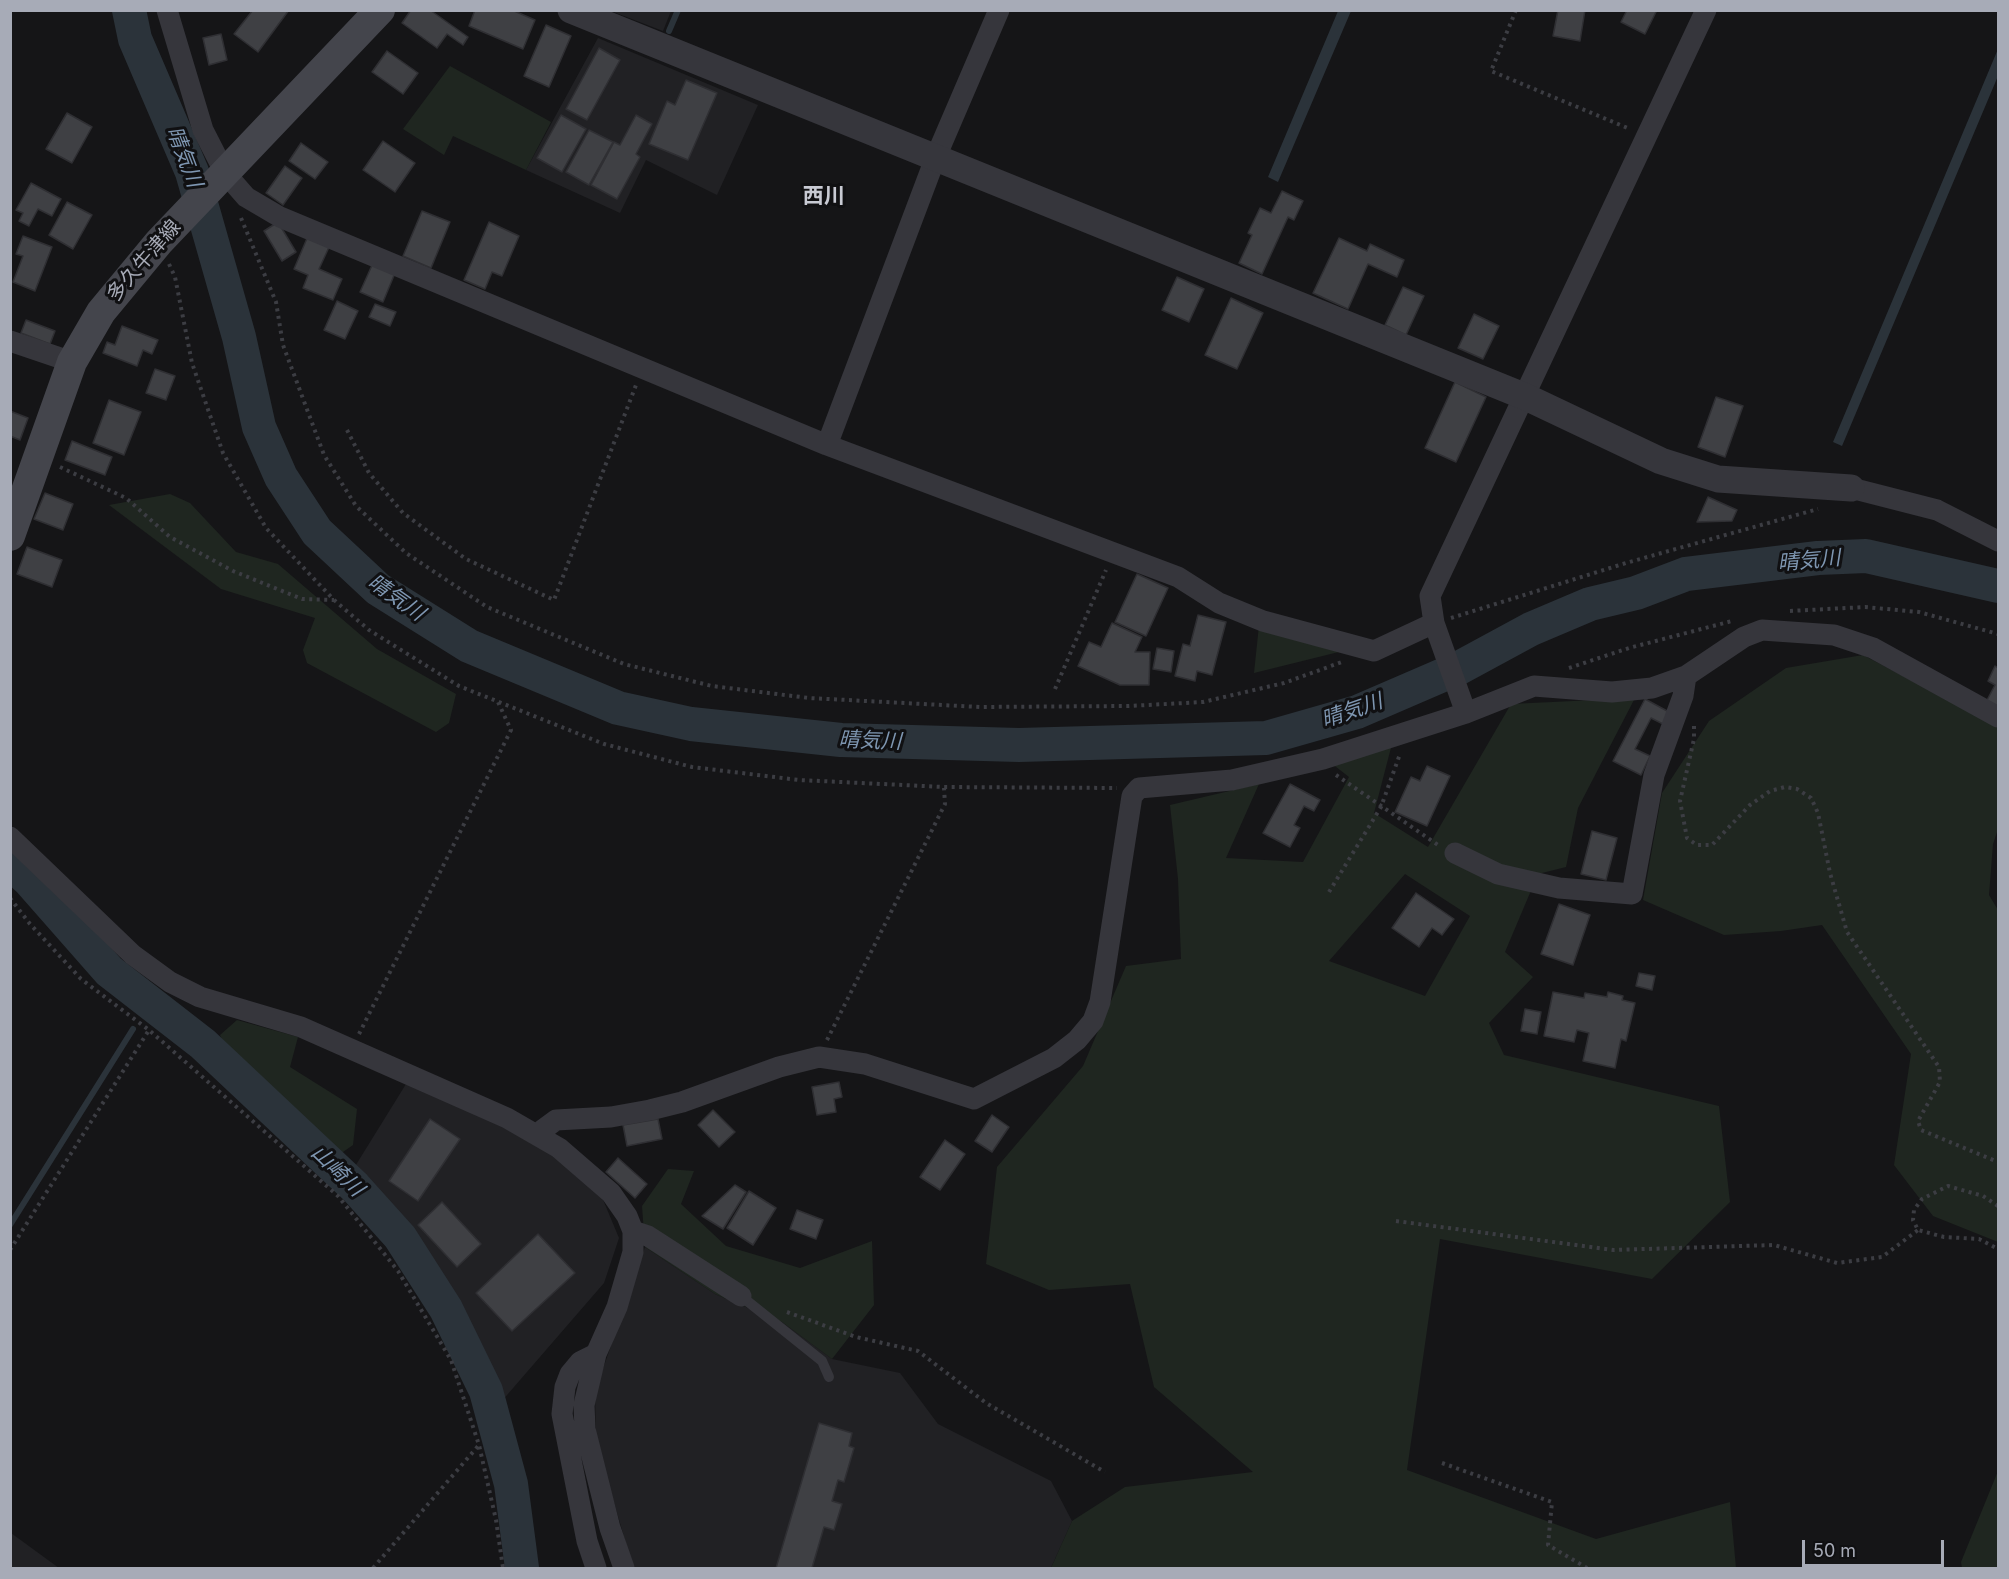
<!DOCTYPE html>
<html>
<head>
<meta charset="utf-8">
<style>
	body { margin:0 }
	#map { position:relative; width:2009px; height:1579px; overflow:hidden; background:#151517; font-family:Inter,sans-serif }
	canvas { display:block }
	.frame { position:absolute; inset:0; border:12px solid #a7abb7; pointer-events:none }
	.scale { position:absolute; left:1802px; top:1540px; width:142px; height:27px; box-sizing:border-box; border:3px solid #a7abb7; border-top:0; padding-left:8px; font-size:18px; line-height:21px; white-space:nowrap; color:#a7abb7; -webkit-text-stroke:4px #101012; paint-order:stroke }
</style>
</head>
<body>
<div id="map">
<canvas width="2009" height="1579"></canvas>
<div class="frame"></div>
<div class="scale">50 m</div>
</div>
<script>
const context = document.querySelector('canvas').getContext('2d');
context.lineJoin = 'round';
function fillPath(path, color) { context.fillStyle = color; context.fill(path, 'evenodd'); }
const toPath = rows => new Path2D(rows.map(r => 'M' + r).join(''));
function strokePath(path, color, width, dash) { context.strokeStyle = color; context.lineWidth = width; context.lineCap = dash ? 'butt' : 'round'; context.setLineDash(dash || []); context.stroke(path); }
function drawText(font, color, halo, rows, align = 'center') {
  context.font = font + ' Inter,"Noto Sans JP",sans-serif'; context.lineWidth = 6; context.setLineDash([]); context.textBaseline = 'middle'; context.strokeStyle = halo; context.fillStyle = color; for (const [text, x, y, turn = 0] of rows) {
    context.save(); context.translate(x, y); context.rotate((+turn || 0) * Math.PI / 180); context.textAlign = isNaN(turn) ? turn : align; if (halo) context.strokeText(text, 0, 0); context.fillText(text, 0, 0); context.restore();
  }
}
const built = toPath([
	[611,11,671,11,663,31],
	[598,38,758,105,717,195,646,160,620,213,526,170],
	[406,1084,518,1129,599,1190,619,1238,604,1283,501,1402,456,1299,402,1216,354,1168],
	[645,1247,715,1294,782,1322,832,1359,900,1373,938,1424,1051,1481,1072,1521,1051,1568,633,1568,596,1440,595,1392],
	[10,1533,11,1533,59,1568,11,1568]
]);
const green = toPath([
	[450,66,551,122,526,170,453,136,444,155,403,129],
	[170,494,190,503,236,552,278,564,377,649,456,694,449,723,436,732,307,663,303,650,315,618,221,589,109,505],
	[1260,616,1371,644,1254,673],
	[1863,655,1998,726,1998,829,1993,844,1989,895,1998,910,1998,1242,1933,1216,1894,1165,1911,1054,1822,925,1781,931,1724,935,1643,900,1662,793,1709,721,1786,668],
	[1635,698,1578,808,1566,867,1538,874,1505,952,1533,977,1489,1023,1504,1055,1719,1106,1730,1202,1652,1279,1440,1239,1407,1470,1596,1539,1730,1502,1736,1568,1051,1568,1072,1521,1125,1487,1253,1472,1154,1387,1130,1284,1049,1290,986,1264,997,1167,1083,1066,1126,966,1181,959,1178,879,1170,805,1259,784,1226,858,1303,862,1349,777,1331,763,1393,740,1374,813,1428,847,1511,704],
	[1405,874,1470,916,1425,996,1329,961],
	[237,1020,298,1037,290,1067,357,1109,353,1145,333,1159,231,1060,220,1035],
	[668,1169,694,1171,681,1204,726,1246,800,1268,872,1241,874,1305,832,1359,782,1322,715,1294,645,1247,642,1206],
	[1998,1471,1998,1568,1962,1568,1961,1562]
]);
const water = toPath([
	[1338,11,1351,11,1278,182,1268,177],
	[1998,49,1998,76,1842,446,1833,442]
]);
const stream = toPath([
	[669,31,678,10],
	[10,1225,133,1029]
]);
const river = toPath([
	[129,10,135,39,192,172,239,337,259,427,281,477,317,532,378,589,469,646,618,708,691,724,841,740,1019,745,1266,738,1357,712,1459,668,1531,629,1590,604,1636,593,1686,574,1818,558,1866,556,1998,586],
	[10,863,29,880,109,971,203,1044,355,1187,400,1237,446,1309,486,1391,511,1484,522,1568]
]);
const building = toPath([
	[253,10,289,10,258,52,234,34,253,10],
	[411,10,430,10,468,37,463,45,447,34,437,48,402,23,411,10],
	[475,10,512,10,535,20,523,49,469,26,475,10],
	[1558,10,1585,10,1580,41,1553,36,1558,10],
	[1627,10,1657,10,1645,34,1621,22,1627,10],
	[546,25,571,36,549,87,524,76,546,25],
	[221,34,227,60,209,65,203,38,221,34],
	[599,48,620,60,587,120,566,109,599,48],
	[387,51,418,73,403,94,372,72,387,51],
	[686,80,717,93,688,160,649,144,667,101,675,105,686,80],
	[67,113,92,127,72,163,46,149,67,113],
	[561,115,586,129,562,172,537,158,561,115],
	[636,115,652,124,636,154,640,157,617,199,591,185,614,142,620,145,636,115],
	[589,130,613,142,589,185,566,172,589,130],
	[383,141,415,163,395,192,363,170,383,141],
	[301,143,328,162,315,179,289,161,301,143],
	[285,166,302,178,283,205,266,193,285,166],
	[31,183,61,199,52,216,38,209,29,226,19,221,23,213,16,210,31,183],
	[1282,191,1303,201,1294,220,1288,217,1262,274,1239,263,1252,235,1248,233,1260,208,1271,213,1282,191],
	[67,202,92,215,73,249,49,235,67,202],
	[422,211,450,222,431,268,403,256,422,211],
	[278,222,296,252,282,261,264,231,278,222],
	[489,222,519,236,502,276,492,272,485,289,464,280,489,222],
	[23,236,52,247,35,291,13,282,23,256,16,254,23,236],
	[308,236,330,245,319,269,342,279,333,300,303,288,308,275,294,269,308,236],
	[1339,238,1367,251,1370,244,1404,260,1397,277,1368,264,1348,309,1313,293,1339,238],
	[373,263,395,273,383,302,360,292,373,263],
	[1177,277,1204,289,1189,322,1162,310,1177,277],
	[1403,287,1424,296,1406,335,1385,325,1403,287],
	[1231,298,1263,313,1237,369,1205,355,1231,298],
	[337,301,358,311,345,339,324,330,337,301],
	[375,304,396,312,390,326,369,317,375,304],
	[1474,314,1499,326,1483,359,1458,348,1474,314],
	[26,320,55,331,50,344,21,333,26,320],
	[122,326,158,340,152,354,143,350,137,366,103,353,107,342,115,345,122,326],
	[155,369,175,376,166,400,146,393,155,369],
	[1455,382,1486,397,1456,462,1425,448,1455,382],
	[1716,397,1743,406,1725,457,1698,447,1716,397],
	[109,400,141,412,124,455,93,443,109,400],
	[10,411,28,418,20,440,10,436,10,411],
	[72,441,112,457,105,475,65,460,72,441],
	[45,493,73,504,63,530,34,519,45,493],
	[1708,497,1737,510,1732,521,1697,522,1708,497],
	[27,547,62,560,52,587,17,574,27,547],
	[1137,574,1168,588,1146,636,1115,622,1137,574],
	[1198,615,1226,622,1212,675,1197,671,1195,681,1175,676,1183,644,1190,646,1198,615],
	[1112,623,1142,637,1135,652,1150,652,1149,685,1120,685,1078,666,1089,642,1101,647,1112,623],
	[1157,648,1174,651,1171,672,1153,669,1157,648],
	[1995,666,1998,668,1998,708,1986,702,1995,685,1988,681,1995,666],
	[1645,699,1669,712,1663,724,1651,718,1635,749,1650,756,1641,775,1613,761,1645,699],
	[1427,766,1450,776,1427,826,1395,812,1411,777,1420,781,1427,766],
	[1290,784,1320,800,1314,811,1304,806,1294,825,1300,828,1290,847,1263,833,1290,784],
	[1592,831,1617,838,1606,880,1581,874,1592,831],
	[1416,893,1454,919,1442,935,1432,928,1419,947,1392,928,1416,893],
	[1559,904,1590,915,1573,965,1541,954,1559,904],
	[1639,973,1655,976,1652,990,1636,986,1639,973],
	[1553,992,1584,998,1585,993,1607,997,1608,992,1623,996,1622,1000,1635,1003,1626,1041,1621,1039,1615,1068,1583,1061,1589,1033,1577,1030,1574,1042,1544,1036,1553,992],
	[1525,1009,1541,1012,1537,1034,1521,1031,1525,1009],
	[839,1082,842,1097,834,1099,836,1112,817,1115,812,1087,839,1082],
	[713,1110,735,1132,719,1147,698,1125,713,1110],
	[992,1115,1009,1127,992,1152,975,1141,992,1115],
	[430,1119,460,1139,418,1201,389,1181,430,1119],
	[658,1119,662,1139,627,1146,623,1125,658,1119],
	[945,1140,965,1154,940,1190,920,1177,945,1140],
	[618,1158,647,1184,635,1198,606,1172,618,1158],
	[735,1185,746,1192,723,1229,702,1216,735,1185],
	[749,1191,776,1208,753,1245,727,1228,749,1191],
	[442,1202,481,1244,457,1267,418,1225,442,1202],
	[797,1210,823,1220,816,1239,790,1229,797,1210],
	[538,1234,575,1273,512,1331,476,1293,538,1234],
	[819,1423,852,1433,849,1446,854,1448,844,1482,838,1480,832,1501,842,1504,834,1530,824,1527,812,1568,776,1568,819,1423]
]);
const path = toPath([
	[1516,10,1491,71,1630,129],
	[241,218,276,302,283,345,324,455,356,506,406,553,487,607,624,664,712,686,809,698,980,707,1129,706,1203,702,1284,683,1342,662],
	[169,264,175,277,192,363,223,453,266,528,334,600,369,630,459,686,604,744,692,767,799,780,944,787,1117,788],
	[347,430,369,473,403,513,466,559,554,600,636,385],
	[60,467,126,498,170,537,233,571,302,599,334,600],
	[1790,611,1865,607,1919,612,1998,634],
	[1451,618,1626,563,1818,509],
	[1569,668,1629,648,1732,621],
	[1055,689,1106,570],
	[1694,726,1694,739,1680,801,1687,838,1697,845,1712,845,1750,805,1770,791,1785,787,1797,789,1811,798,1818,813,1830,873,1847,932,1939,1067,1940,1082,1918,1121,1921,1130,1998,1162],
	[1336,775,1438,845],
	[1329,892,1381,807,1400,754],
	[10,898,30,924,81,979,149,1030,338,1196,398,1271,451,1360,479,1445,496,1520,503,1568],
	[359,1034,511,730,498,702],
	[827,1040,945,804,944,788],
	[1998,1206,1983,1196,1948,1186,1922,1199,1914,1210,1913,1220,1918,1230,1944,1237,1979,1239,1998,1249],
	[1396,1221,1613,1250,1774,1245,1837,1263,1882,1257,1918,1230],
	[10,1250,149,1030],
	[787,1312,856,1337,918,1351,986,1403,1105,1472],
	[1442,1463,1552,1502,1548,1545,1587,1568],
	[373,1568,479,1445]
]);
const service = toPath([
	[741,1296,822,1361,829,1377]
]);
const minor = toPath([
	[167,10,203,130,225,173,246,197,280,217,827,445,1178,577,1219,603,1263,621,1374,651,1434,623],
	[10,341,72,362],
	[827,445,935,159,999,10],
	[1851,488,1937,510,1998,541],
	[1466,713,1434,623,1430,596,1706,10],
	[10,837,133,955,170,982,200,997,301,1027,507,1118,559,1148,611,1193,627,1216,633,1231,633,1252,617,1307,596,1354,584,1405,585,1429,610,1528,624,1568],
	[1455,853,1498,874,1559,888,1632,894,1654,775,1683,696,1686,676],
	[537,1134,556,1120,611,1117,650,1110,682,1102,779,1067,819,1057,865,1064,974,1099,1054,1058,1077,1040,1093,1021,1100,1002,1132,796,1139,788,1232,780,1323,759,1466,713,1534,686,1612,692,1652,688,1686,676,1744,637,1762,630,1834,635,1873,648,1998,717],
	[633,1231,648,1236,741,1296],
	[596,1354,580,1362,570,1374,565,1387,562,1414,587,1541,596,1568]
]);
const tertiary = toPath([
	[571,10,1526,397,1661,461,1718,479,1851,488]
]);
const secondary = toPath([
	[10,536,72,362,101,312,159,242,380,10]
]);
const streetNames = [
	["多久牛津線",144,261,-49]
];
const waterNames = [
	["晴気川",184,157,69],
	["晴気川",1809,561,-5],
	["晴気川",396,598,35],
	["晴気川",1352,711,-19],
	["晴気川",870,741,2],
	["山崎川",337,1171,44]
];
const neighbourhoodNames = [
	["西川",824,197]
];
fillPath(built, '#212124');
fillPath(green, '#1f2620');
fillPath(water, '#2b333a');
strokePath(stream, '#2b333a', 6);
strokePath(river, '#2b333a', 34);
fillPath(building, '#3f4044');
strokePath(building, '#2f2f33', 1.5);
strokePath(path, '#3c3d43', 4, [3, 4.5]);
strokePath(service, '#36363c', 10);
strokePath(minor, '#36363c', 21);
strokePath(tertiary, '#36363c', 27);
strokePath(secondary, '#44454c', 30);
drawText('20px', '#a7abb7', '#101012', streetNames);
drawText('italic 21px', '#7e96b1', '#101012', waterNames);
drawText('bold 21px', '#c8cad3', '#101012', neighbourhoodNames);
</script>
</body>
</html>
